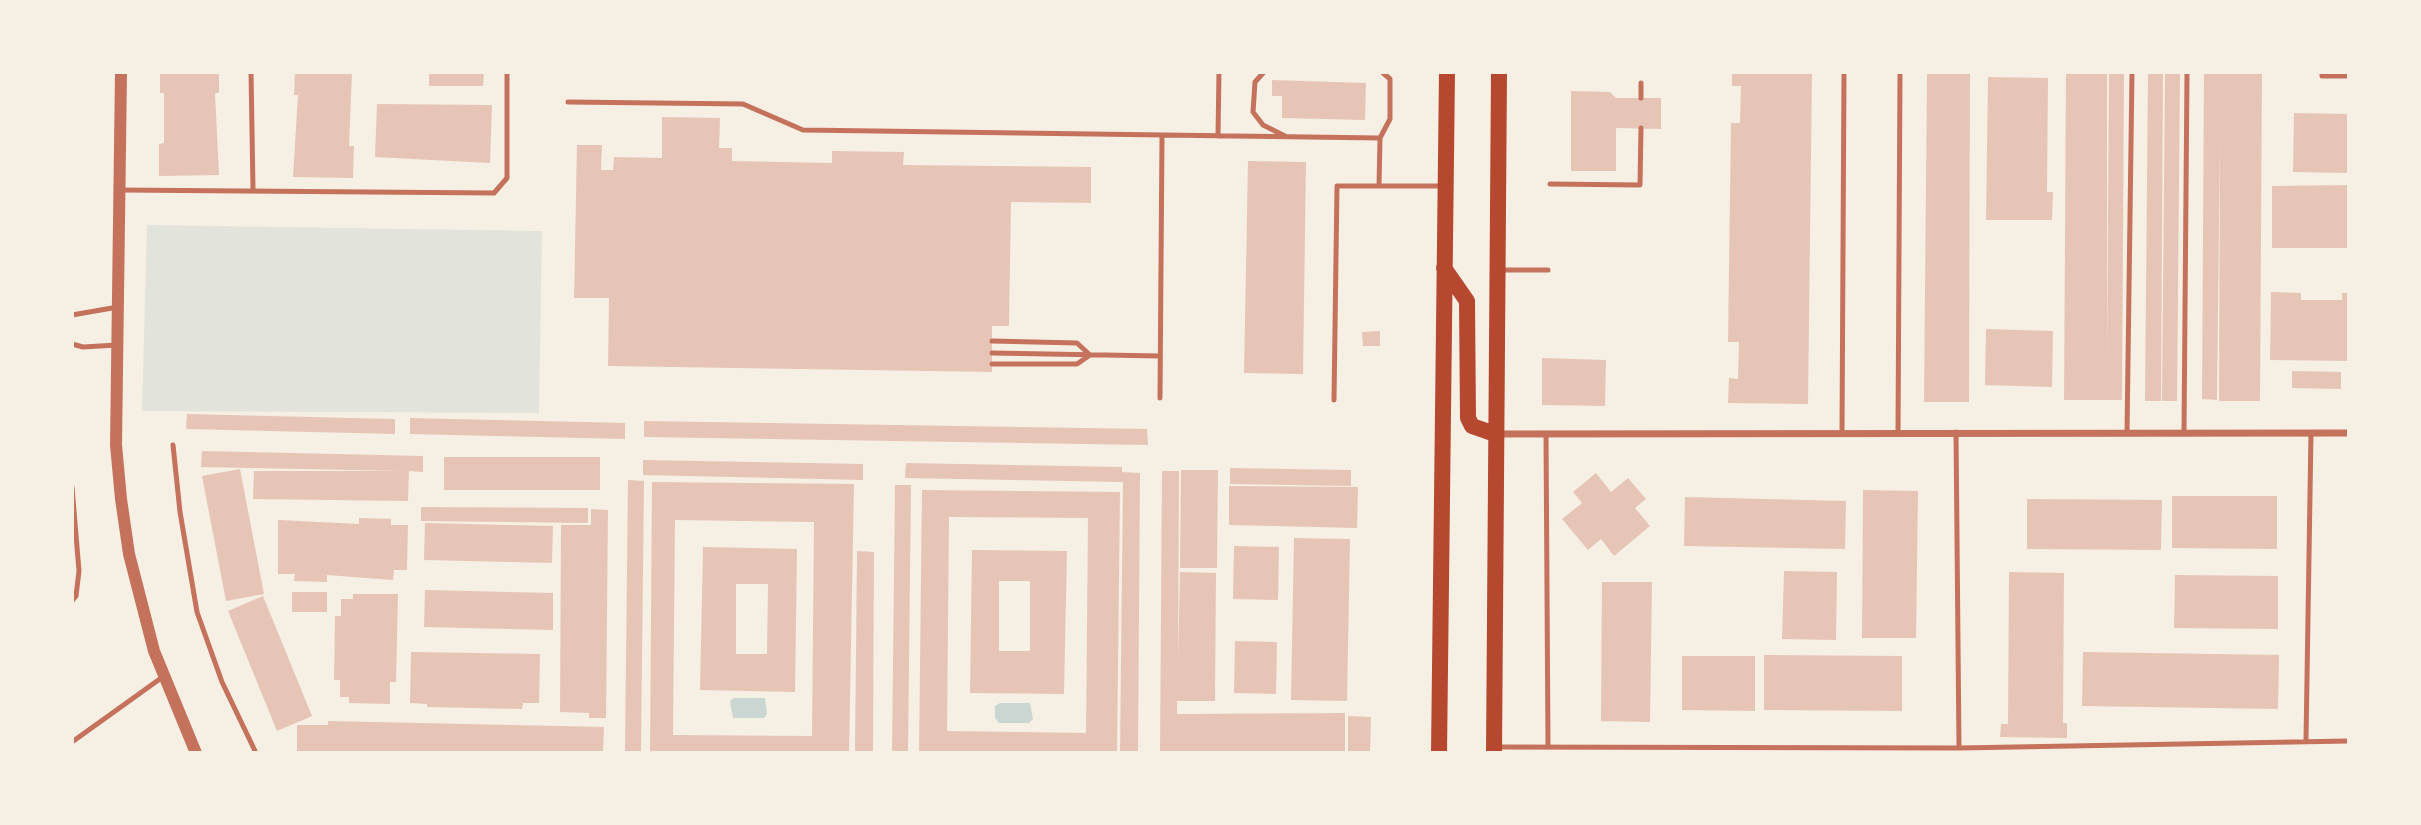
<!DOCTYPE html>
<html>
<head>
<meta charset="utf-8">
<style>
	body { margin:0 }
	#map { position:relative; width:2421px; height:825px; overflow:hidden; background:#f6efe4; font-family:Karla,sans-serif }
	canvas { display:block }
	.frame { position:absolute; inset:0; border:74px solid #f6efe4; pointer-events:none }
</style>
</head>
<body>
<div id="map">
<canvas width="2421" height="825"></canvas>
<div class="frame"></div>
</div>
<script>
const context = document.querySelector('canvas').getContext('2d');
context.lineJoin = 'round';
function fillPath(path, color) { context.fillStyle = color; context.fill(path, 'evenodd'); }
const toPath = rows => new Path2D(rows.map(r => 'M' + r).join(''));
function strokePath(path, color, width, dash) { context.strokeStyle = color; context.lineWidth = width; context.lineCap = dash ? 'butt' : 'round'; context.setLineDash(dash || []); context.stroke(path); }
const green = toPath([
	[147,225,542,231,539,413,142,411]
]);
const water = toPath([
	[734,698,765,698,767,714,764,718,733,718,730,701],
	[1000,703,1030,703,1033,719,1029,723,999,723,995,718,995,706]
]);
const building = toPath([
	[160,72,219,72,219,93,215,93,219,175,159,176,159,144,164,143,164,93,160,93],
	[295,72,352,72,349,146,354,146,353,178,293,177,298,95,294,95],
	[429,72,484,72,483,86,429,86],
	[1732,72,1812,72,1808,404,1728,403,1729,378,1738,379,1739,342,1728,342,1731,123,1740,123,1741,86,1732,86],
	[1927,72,1970,72,1969,402,1924,402],
	[2066,72,2107,72,2107,358,2109,72,2124,72,2122,400,2064,400],
	[2148,72,2163,72,2161,401,2145,401],
	[2165,72,2180,72,2177,401,2162,401],
	[2204,72,2262,72,2260,401,2219,401,2220,134,2217,400,2202,399],
	[1988,77,2048,78,2047,192,2053,192,2052,220,1986,220],
	[1272,80,1366,83,1365,120,1282,118,1282,96,1272,96],
	[1571,91,1610,92,1616,98,1661,98,1661,129,1616,128,1616,171,1571,171],
	[377,104,492,105,490,163,375,157],
	[2294,113,2349,114,2349,173,2293,172],
	[662,117,720,118,719,148,732,148,732,161,832,163,832,151,904,152,903,165,1091,167,1091,203,1011,202,1009,326,992,326,992,372,608,366,609,298,574,298,577,145,602,145,601,170,613,170,614,157,662,158],
	[1248,161,1306,162,1303,374,1244,373],
	[2349,185,2349,248,2272,248,2272,186],
	[2271,292,2301,293,2301,300,2342,300,2342,293,2349,293,2349,361,2270,360],
	[1986,329,2053,331,2052,387,1985,385],
	[1380,331,1380,346,1363,346,1362,332],
	[1542,358,1606,360,1605,406,1542,405],
	[2292,371,2341,372,2341,389,2292,388],
	[187,414,395,419,395,434,186,429],
	[410,418,625,423,625,439,410,434],
	[644,421,1147,429,1148,445,644,437],
	[202,451,423,456,423,472,409,471,408,501,253,499,254,471,401,471,201,467],
	[444,457,600,457,600,490,444,490],
	[643,460,863,464,863,480,643,475],
	[906,463,1122,467,1122,472,1140,473,1138,753,1120,753,1123,482,905,478],
	[1230,468,1351,470,1351,486,1230,484],
	[240,469,264,594,226,601,202,476],
	[1181,470,1218,470,1217,568,1180,568],
	[1162,471,1179,471,1178,662,1180,572,1216,573,1215,701,1177,701,1177,714,1345,713,1345,753,1160,753],
	[1596,473,1611,492,1628,478,1646,499,1635,508,1650,526,1614,556,1601,539,1588,550,1562,519,1582,503,1573,492],
	[628,480,644,481,641,753,625,753],
	[652,482,854,484,849,753,650,753],
	[675,520,814,522,812,736,673,735],
	[895,485,911,485,908,753,892,753],
	[1229,486,1358,487,1357,528,1229,525],
	[922,490,1120,492,1117,753,919,753],
	[949,517,1088,518,1086,733,947,731],
	[1863,490,1918,491,1916,638,1862,638],
	[2172,496,2277,496,2277,549,2172,548],
	[1685,497,1846,501,1845,549,1684,546],
	[2027,499,2162,500,2161,550,2027,549],
	[421,507,588,508,588,523,421,521],
	[591,509,608,510,606,718,589,718,589,713,560,712,561,525,591,525],
	[359,518,391,519,391,525,408,525,407,570,394,570,393,580,327,575,327,582,294,581,295,574,278,574,278,520,359,524],
	[425,523,553,526,552,563,424,560],
	[1294,538,1350,539,1347,701,1291,700],
	[1234,546,1279,547,1278,600,1233,599],
	[703,547,797,549,795,692,700,690],
	[736,584,768,584,767,654,736,654],
	[972,550,1067,551,1064,694,970,693],
	[999,581,1030,581,1030,651,999,651],
	[857,551,874,552,873,753,855,753],
	[1784,571,1837,572,1836,640,1782,639],
	[2009,572,2064,573,2063,723,2067,723,2067,738,2000,737,2001,724,2008,724],
	[2175,575,2278,576,2278,629,2174,628],
	[1602,582,1652,582,1650,722,1601,721],
	[425,590,553,593,553,630,424,627],
	[292,592,327,592,327,612,292,612],
	[353,594,398,594,396,682,390,682,390,704,349,703,349,697,340,697,340,680,334,680,335,616,341,616,341,599,353,599],
	[263,596,312,716,277,731,228,611],
	[1235,641,1277,642,1276,694,1234,693],
	[411,652,540,654,539,703,523,703,522,709,427,707,427,704,410,703],
	[2083,652,2279,655,2278,709,2082,706],
	[1764,655,1902,656,1902,711,1764,710],
	[1682,656,1755,656,1755,711,1682,710],
	[1348,716,1371,717,1370,753,1348,753],
	[328,721,604,727,603,753,297,753,297,725,328,725]
]);
const service = toPath([
	[251,72,253,189],
	[1264,72,1255,82,1253,112,1263,125,1285,136],
	[2322,72,2322,76,2349,76],
	[1641,98,1641,83],
	[568,102,743,104,803,130,1380,138],
	[1218,136,1219,72],
	[1550,184,1640,185,1641,128],
	[1379,186,1380,138,1390,119,1390,79,1382,72],
	[119,190,494,193,507,178,507,72],
	[1500,270,1548,270],
	[72,315,118,307],
	[72,344,83,347,117,345],
	[992,353,1160,356],
	[992,364,1077,364,1090,355,1077,343,992,341],
	[1160,398,1162,136],
	[1334,400,1337,186,1445,186],
	[1842,432,1844,72],
	[1956,432,1959,748],
	[2184,432,2187,72],
	[1898,433,1900,72],
	[2127,433,2132,72],
	[1546,434,1548,747],
	[173,445,180,512,197,612,222,682,256,753],
	[72,487,79,571,76,596,72,601],
	[2306,740,2311,433],
	[72,742,164,676],
	[1497,747,1959,748,2349,741]
]);
const minor = toPath([
	[1495,434,2349,433]
]);
const tertiary = toPath([
	[121,72,116,445,121,499,129,554,154,651,196,753]
]);
const primary = toPath([
	[1444,268,1467,301,1468,418,1472,426,1495,434],
	[1439,753,1447,72],
	[1494,753,1499,72]
]);
fillPath(green, '#e2e4dc');
fillPath(water, '#c9d6d2');
fillPath(building, '#e6c5b7');
strokePath(service, '#c5725c', 5);
strokePath(minor, '#c5725c', 7);
strokePath(tertiary, '#c5725c', 12);
strokePath(primary, '#b5482f', 16);
</script>
</body>
</html>
